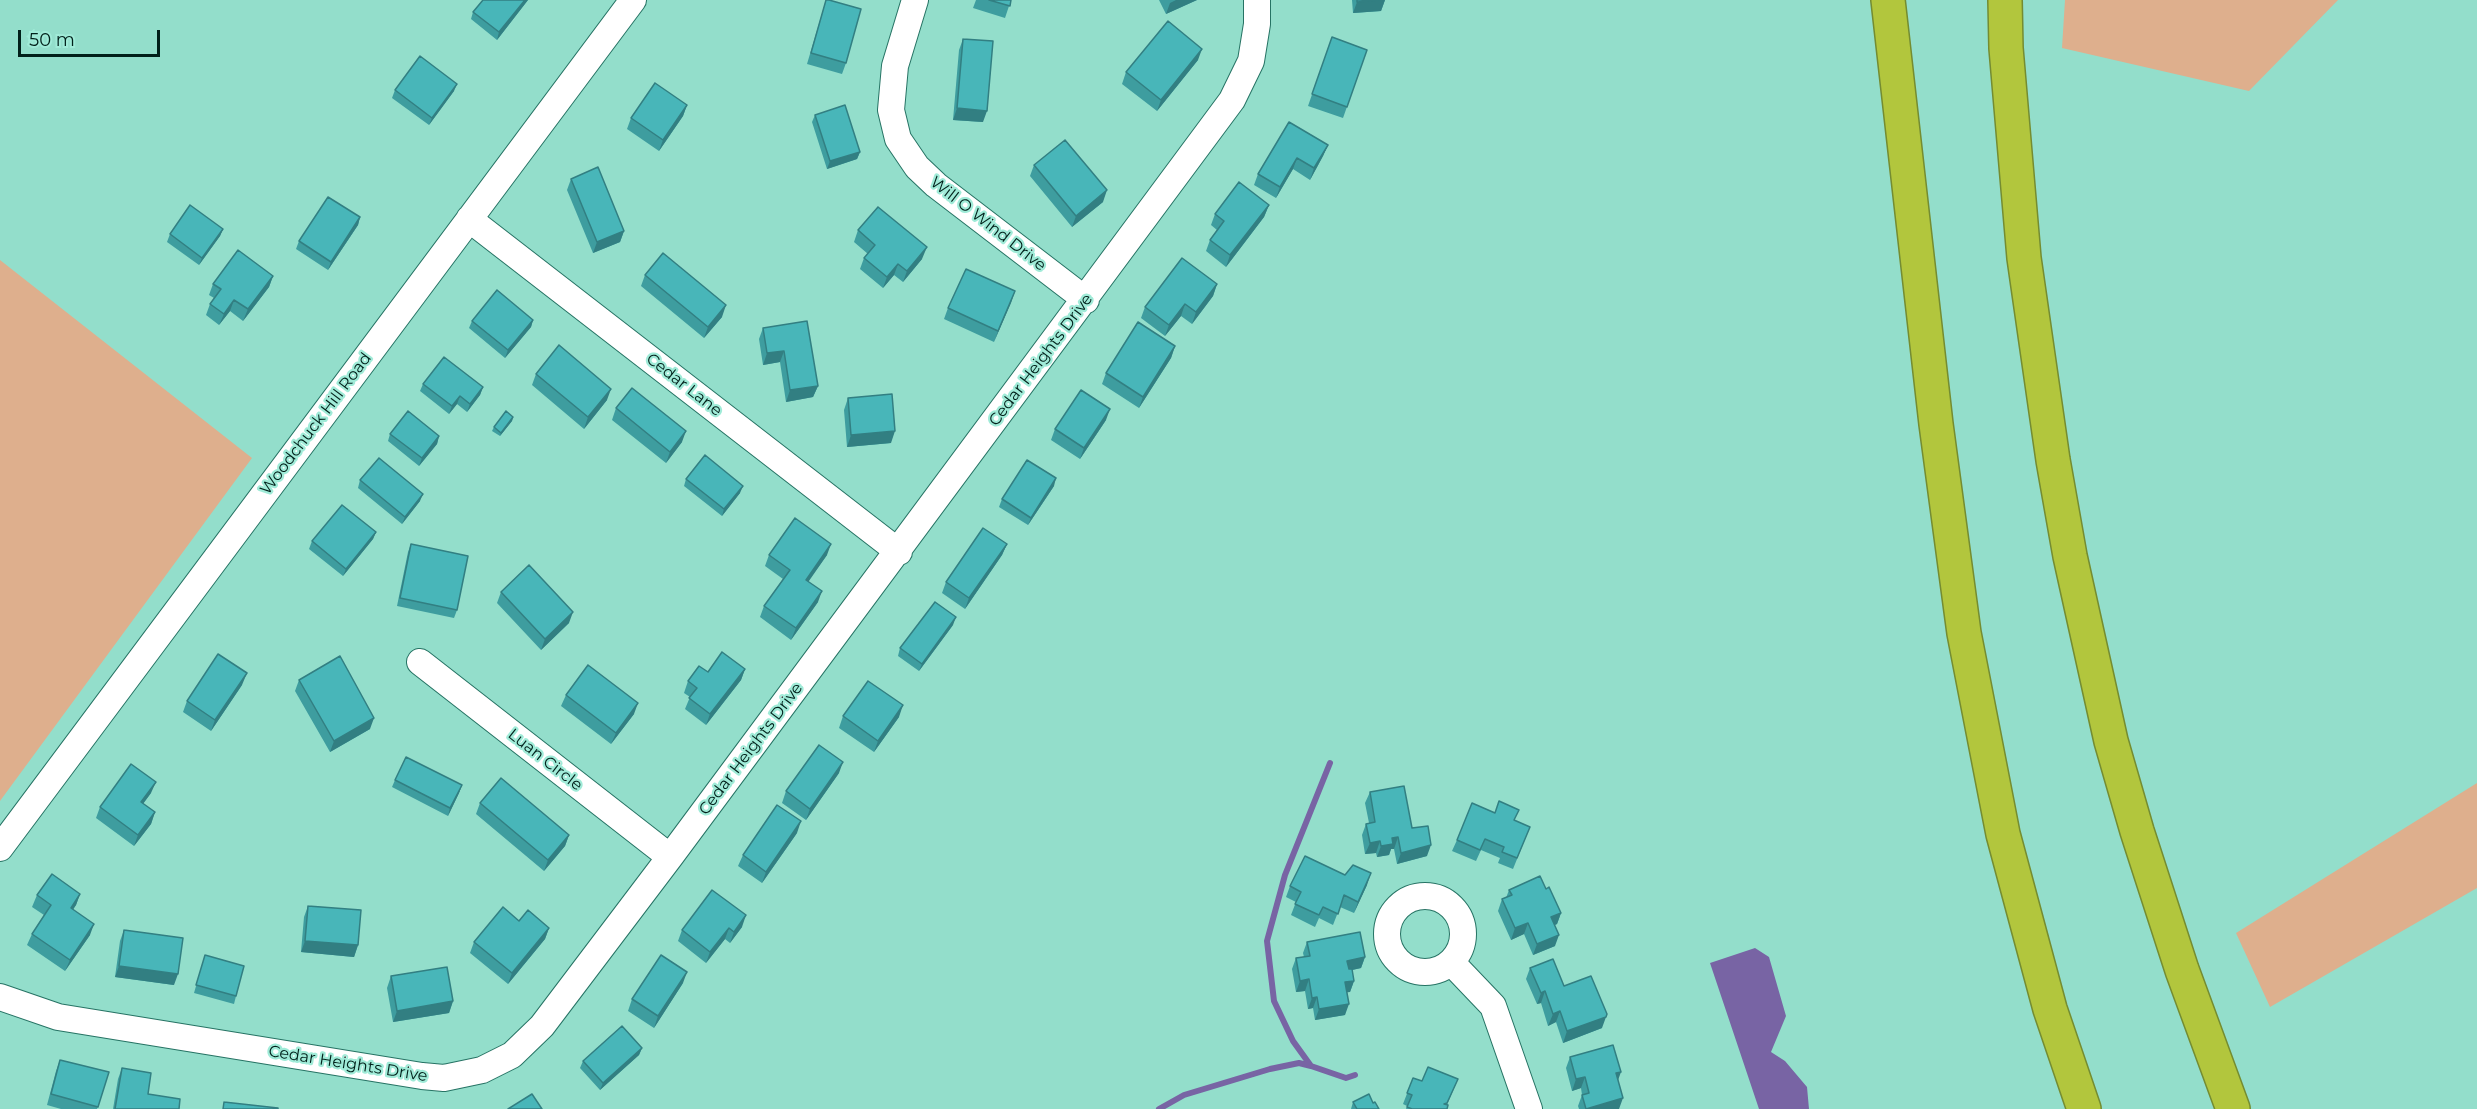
<!DOCTYPE html>
<html>
<head>
<meta charset="utf-8">
<style>
	body { margin:0 }
	#map { position:relative; width:2477px; height:1109px; overflow:hidden; background:#93decb; font-family:Montserrat,sans-serif }
	canvas { display:block }
	.scale { position:absolute; left:18px; top:30px; width:142px; height:27px; box-sizing:border-box; border:3px solid #01201a; border-top:0; padding-left:8px; font-size:18px; line-height:21px; white-space:nowrap; color:#01201a; -webkit-text-stroke:4px #a0ebd8; paint-order:stroke }
</style>
</head>
<body>
<div id="map">
<canvas width="2477" height="1109"></canvas>
<div class="scale">50 m</div>
</div>
<script>
const context = document.querySelector('canvas').getContext('2d');
context.lineJoin = 'round';
function fillPath(path, color) { context.fillStyle = color; context.fill(path, 'evenodd'); }
const toPath = rows => new Path2D(rows.map(r => 'M' + r).join(''));
function strokePath(path, color, width, dash) { context.strokeStyle = color; context.lineWidth = width; context.lineCap = dash ? 'butt' : 'round'; context.setLineDash(dash || []); context.stroke(path); }
function drawText(font, color, halo, rows, align = 'center') {
  context.font = font + ' Montserrat,sans-serif'; context.lineWidth = 4.5; context.setLineDash([]); context.textBaseline = 'middle'; context.strokeStyle = halo; context.fillStyle = color; for (const [text, x, y, turn = 0] of rows) {
    context.save(); context.translate(x, y); context.rotate((+turn || 0) * Math.PI / 180); context.textAlign = isNaN(turn) ? turn : align; if (halo) context.strokeText(text, 0, 0); context.fillText(text, 0, 0); context.restore();
  }
}
const green = toPath([
	[2065,0,2338,0,2249,91,2062,48],
	[0,260,252,458,0,801],
	[2477,783,2477,888,2270,1007,2236,933]
]);
const water = toPath([
	[1755,948,1769,957,1786,1016,1771,1052,1785,1061,1807,1087,1809,1109,1759,1109,1710,963]
]);
const stream = toPath([
	[1330,763,1285,875,1267,941,1274,1001,1293,1041,1311,1066,1346,1078,1355,1075],
	[1159,1109,1184,1095,1270,1069,1299,1063,1311,1066]
]);
const minor = toPath([
	[915,0,895,66,891,110,898,139,917,167,936,185,1086,300],
	[469,219,899,552],
	[420,662,670,857],
	[0,848,633,0],
	'1387 934a38 38 0 1 1 76 0a38 38 0 1 1-76 0Z',
	[1451,962,1493,1006,1529,1109],
	[0,997,58,1017,422,1076,444,1078,482,1070,512,1055,542,1026,670,857,1232,100,1251,61,1257,24,1257,0]
]);
const highway = toPath([
	[1888,0,1936,424,1964,633,2003,834,2050,1009,2084,1109],
	[2005,0,2006,48,2024,258,2053,460,2070,556,2111,741,2137,831,2182,970,2233,1109]
]);
const wall = toPath([
	[483,0,528,0,497,40,471,19,473,12],
	[826,0,846,63,842,74,807,64],
	[976,0,1011,0,1005,18,973,8],
	[1159,0,1197,0,1166,14],
	[1352,0,1385,0,1381,11,1353,13],
	[1332,37,1367,50,1343,118,1308,106],
	[963,39,983,122,953,120,959,50],
	[1198,60,1157,111,1122,84,1126,72],
	[395,90,454,91,429,125,392,98],
	[687,105,683,116,659,151,627,129,631,118],
	[815,115,860,152,857,159,827,169,812,122],
	[1328,145,1323,156,1310,180,1293,169,1276,198,1254,185,1258,174],
	[1034,165,1103,202,1072,227,1030,176],
	[571,179,624,231,620,242,593,253,567,190],
	[1269,205,1264,217,1226,267,1206,251,1210,240,1217,230,1211,225,1215,214],
	[360,217,358,225,328,270,296,249,299,241],
	[223,229,220,236,199,265,167,242,170,234],
	[858,230,922,259,903,282,894,275,883,288,860,269,864,258,868,254,854,242],
	[645,275,722,317,704,338,641,286],
	[273,276,269,287,243,321,230,311,219,325,206,315,210,304,214,298,209,295,213,284],
	[1217,284,1213,296,1192,324,1181,316,1165,336,1141,318,1145,307],
	[1015,291,994,342,944,319,948,308],
	[533,320,531,327,505,358,469,328,472,321],
	[763,328,818,386,813,397,786,402,780,362,763,365,759,339],
	[1175,346,1171,358,1139,408,1102,384,1106,373],
	[536,374,607,400,584,429,532,385],
	[423,384,483,387,480,395,467,412,457,404,449,414,420,391],
	[848,398,891,443,847,447,844,410],
	[616,408,682,442,666,463,612,420],
	[513,417,512,421,500,436,492,431,494,427],
	[1106,420,1080,459,1051,440,1055,429],
	[390,434,439,436,437,444,419,466,388,441],
	[686,479,740,493,722,516,684,486],
	[360,480,420,501,402,524,358,488],
	[1054,486,1028,525,999,507,1002,499],
	[376,532,373,539,343,576,309,549,312,541],
	[411,544,457,610,454,618,397,606,408,552],
	[1007,544,1002,555,965,609,942,593,946,582],
	[769,555,827,555,808,581,818,602,791,640,760,617,764,606,783,579,765,566],
	[501,592,569,623,541,650,497,603],
	[953,625,919,671,898,656,900,648],
	[745,669,741,680,706,725,685,709,690,697,684,693,688,681,708,672],
	[299,680,370,729,330,752,295,691],
	[242,685,211,731,183,712,187,701],
	[566,695,634,714,611,744,561,706],
	[843,716,899,717,874,752,839,728],
	[839,773,806,820,782,803,786,791],
	[395,780,462,785,459,793,448,816,392,787],
	[1370,792,1412,828,1427,856,1397,864,1394,849,1391,849,1389,855,1377,857,1376,853,1365,854,1362,835,1366,824,1369,823,1365,803],
	[151,793,143,804,155,812,151,824,134,846,96,818,100,807],
	[480,803,569,835,565,846,544,871,476,814],
	[1495,813,1530,827,1513,869,1498,863,1500,858,1481,850,1476,861,1452,851,1457,840],
	[797,833,762,883,738,866,743,855],
	[1345,875,1367,885,1354,913,1340,907,1333,925,1319,918,1315,927,1291,915,1296,902,1286,897,1290,886],
	[1546,889,1561,913,1557,924,1555,925,1555,946,1533,955,1524,934,1511,940,1498,911,1502,899,1506,898,1509,890],
	[80,894,76,905,73,909,90,935,65,971,27,945,32,934,44,915,32,907,37,895],
	[308,906,358,945,354,957,301,952,304,917],
	[519,921,549,928,545,939,508,984,470,953,474,942],
	[742,927,730,943,725,939,706,963,678,941,682,930],
	[124,930,174,985,115,977,120,941],
	[1307,942,1365,957,1361,968,1352,970,1354,981,1350,992,1347,992,1345,1015,1315,1020,1313,1008,1308,1009,1305,991,1296,992,1292,969,1296,958,1304,957,1303,953],
	[205,955,236,996,234,1004,194,993],
	[1530,968,1564,986,1602,1028,1563,1043,1556,1022,1548,1026,1541,1003,1537,1004,1526,979],
	[391,976,453,1001,449,1013,393,1022,387,988],
	[683,983,654,1028,628,1011,632,999],
	[642,1048,639,1055,600,1090,580,1068,583,1061],
	[1570,1057,1618,1079,1619,1109,1579,1109,1578,1106,1582,1095,1581,1088,1572,1091,1566,1068],
	[60,1060,109,1072,97,1109,61,1109,47,1105,56,1071],
	[122,1068,148,1094,179,1109,113,1109,118,1079],
	[1413,1078,1422,1081,1458,1079,1447,1105,1447,1109,1406,1109,1407,1106,1403,1104],
	[1353,1102,1373,1103,1379,1109,1351,1109]
]);
const shadedWall = toPath([
	[525,0,528,0,497,40,499,32],
	[1176,0,1197,0,1166,14,1170,3],
	[1379,0,1385,0,1381,11,1353,13,1357,2],
	[1202,49,1198,60,1157,111,1161,100],
	[457,84,454,91,429,125,432,118],
	[687,105,683,116,659,151,663,140],
	[957,108,987,111,983,122,953,120],
	[1328,145,1323,156,1310,180,1314,168],
	[860,152,857,159,827,169,830,161],
	[1297,158,1293,169,1276,198,1280,187],
	[1107,190,1103,202,1072,227,1076,216],
	[1269,205,1264,217,1226,267,1230,255],
	[360,217,358,225,328,270,331,262],
	[223,229,220,236,199,265,202,258],
	[624,231,620,242,593,253,597,242],
	[927,247,922,259,903,282,907,271],
	[898,264,894,275,883,288,887,277],
	[273,276,269,287,243,321,248,309],
	[1217,284,1213,296,1192,324,1196,312],
	[1015,291,1011,303,994,342,998,331],
	[234,300,230,311,219,325,224,314],
	[1185,304,1181,316,1165,336,1169,325],
	[726,305,722,317,704,338,708,327],
	[533,320,531,327,505,358,508,350],
	[1175,346,1171,358,1139,408,1143,397],
	[784,351,780,362,763,365,767,353],
	[818,386,813,397,786,402,790,390],
	[483,387,480,395,467,412,470,404],
	[611,389,607,400,584,429,588,417],
	[460,396,457,404,449,414,452,406],
	[1110,409,1106,420,1080,459,1084,448],
	[513,417,512,421,500,436,501,433],
	[686,431,682,442,666,463,670,452],
	[895,431,891,443,847,447,851,435],
	[439,436,437,444,419,466,422,458],
	[1056,478,1054,486,1028,525,1031,518],
	[743,486,740,493,722,516,724,509],
	[423,494,420,501,402,524,405,517],
	[376,532,373,539,343,576,346,569],
	[831,544,827,555,802,591,806,580],
	[1007,544,1002,555,965,609,969,598],
	[822,591,818,602,791,640,796,628],
	[573,612,569,623,541,650,545,639],
	[956,617,953,625,919,671,922,664],
	[745,669,741,680,706,725,710,714],
	[247,673,242,685,211,731,215,720],
	[638,703,634,714,611,744,616,733],
	[903,705,899,717,874,752,878,741],
	[374,718,370,729,330,752,334,741],
	[843,762,839,773,806,820,810,809],
	[156,782,151,793,136,813,141,802],
	[462,785,459,793,448,816,450,808],
	[155,812,151,824,134,846,138,835],
	[801,821,797,833,762,883,766,872],
	[569,835,565,846,544,871,548,860],
	[1398,837,1394,849,1391,849,1389,855,1377,857,1381,846,1392,838],
	[1380,841,1376,853,1365,854,1370,843],
	[1431,845,1427,856,1397,864,1401,853],
	[1371,873,1367,885,1354,913,1358,902],
	[80,894,76,905,67,919,71,908],
	[1561,913,1557,924,1547,928,1551,917],
	[746,915,742,927,730,943,734,932],
	[1528,923,1524,934,1511,940,1515,928],
	[94,924,90,935,65,971,70,960],
	[549,928,545,939,508,984,512,973],
	[729,928,725,939,706,963,710,952],
	[1559,935,1555,946,1533,955,1537,944],
	[305,941,358,945,354,957,301,952],
	[1365,957,1361,968,1343,972,1347,961],
	[119,966,178,974,174,985,115,977],
	[687,972,683,983,654,1028,658,1016],
	[1309,979,1305,991,1296,992,1300,981],
	[1354,981,1350,992,1341,993,1345,982],
	[1545,991,1541,1003,1537,1004,1541,993],
	[1317,997,1313,1008,1308,1009,1312,998],
	[453,1001,449,1013,393,1022,397,1011],
	[1349,1004,1345,1015,1315,1020,1319,1009],
	[1560,1011,1556,1022,1548,1026,1553,1014],
	[1606,1017,1602,1028,1563,1043,1567,1031],
	[642,1048,639,1055,600,1090,603,1083],
	[1621,1072,1617,1083,1616,1073],
	[1585,1077,1581,1088,1572,1091,1576,1079],
	[1623,1098,1619,1109,1586,1109]
]);
const building = toPath([
	[483,0,525,0,499,32,473,12,483,0],
	[826,0,829,0,861,9,846,63,811,53,826,0],
	[989,0,1011,0,1010,6,989,0],
	[1357,0,1379,0,1357,2,1357,0],
	[1168,21,1202,49,1161,100,1126,72,1168,21],
	[1332,37,1367,50,1347,107,1312,94,1332,37],
	[963,39,993,41,987,111,957,108,963,39],
	[420,56,457,84,432,118,395,90,420,56],
	[655,83,687,105,663,140,631,118,655,83],
	[845,105,860,152,830,161,815,115,845,105],
	[1289,122,1328,145,1314,168,1297,158,1280,187,1258,174,1289,122],
	[1065,140,1107,190,1076,216,1034,165,1065,140],
	[598,167,624,231,597,242,571,179,598,167],
	[1239,182,1269,205,1230,255,1210,240,1224,221,1215,214,1239,182],
	[328,197,360,217,331,262,299,241,328,197],
	[190,205,223,229,202,258,170,234,190,205],
	[878,207,927,247,907,271,898,264,887,277,864,258,875,245,858,230,878,207],
	[238,250,273,276,248,309,234,300,224,314,210,304,221,289,213,284,238,250],
	[663,253,726,305,708,327,645,275,663,253],
	[1182,258,1217,284,1196,312,1185,304,1169,325,1145,307,1182,258],
	[966,269,1015,291,998,331,948,308,966,269],
	[497,290,533,320,508,350,472,321,497,290],
	[807,321,818,386,790,390,784,351,767,353,763,328,807,321],
	[1138,322,1175,346,1143,397,1106,373,1138,322],
	[559,345,611,389,588,417,536,374,559,345],
	[444,357,483,387,470,404,460,396,452,406,423,384,444,357],
	[632,388,686,431,670,452,616,408,632,388],
	[1081,390,1110,409,1084,448,1055,429,1081,390],
	[892,394,895,431,851,435,848,398,892,394],
	[408,411,439,436,422,458,390,434,408,411],
	[506,411,513,417,501,433,494,427,506,411],
	[705,455,743,486,724,509,686,479,705,455],
	[379,458,423,494,405,517,360,480,379,458],
	[1027,460,1056,478,1031,518,1002,499,1027,460],
	[342,505,376,532,346,569,312,541,342,505],
	[795,518,831,544,806,580,822,591,796,628,764,606,790,570,769,555,795,518],
	[983,528,1007,544,969,598,946,582,983,528],
	[411,544,468,556,457,610,400,598,411,544],
	[529,565,573,612,545,639,501,592,529,565],
	[935,602,956,617,922,664,900,648,935,602],
	[722,652,745,669,710,714,689,698,697,688,688,681,699,666,708,672,722,652],
	[218,654,247,673,215,720,187,701,218,654],
	[340,656,374,718,334,741,299,680,340,656],
	[588,665,638,703,616,733,566,695,588,665],
	[868,681,903,705,878,741,843,716,868,681],
	[819,745,843,762,810,809,786,791,819,745],
	[406,757,462,785,450,808,395,780,406,757],
	[131,764,156,782,141,802,155,812,138,835,100,807,131,764],
	[501,778,569,835,548,860,480,803,501,778],
	[1404,786,1412,828,1428,826,1431,845,1401,853,1398,837,1392,838,1393,844,1381,846,1380,841,1370,843,1366,824,1375,822,1370,792,1404,786],
	[1499,801,1519,810,1514,820,1530,827,1517,858,1502,852,1504,847,1485,839,1480,850,1457,840,1472,803,1495,813,1499,801],
	[777,805,801,821,766,872,743,855,777,805],
	[1305,856,1345,875,1353,865,1371,873,1358,902,1344,895,1338,914,1323,907,1319,915,1295,904,1301,892,1290,886,1305,856],
	[52,874,80,894,71,908,94,924,70,960,32,934,51,905,37,895,52,874],
	[1540,876,1546,889,1549,887,1561,913,1551,917,1559,935,1537,944,1528,923,1515,928,1502,899,1512,895,1509,890,1540,876],
	[712,890,746,915,734,932,729,928,710,952,682,930,712,890],
	[308,906,361,910,358,945,305,941,308,906],
	[503,907,519,921,528,910,549,928,512,973,474,942,503,907],
	[124,930,183,938,178,974,119,966,124,930],
	[1360,932,1365,957,1347,961,1349,969,1352,969,1354,981,1345,982,1349,1004,1319,1009,1317,997,1312,998,1309,979,1300,981,1296,958,1310,956,1307,942,1360,932],
	[205,955,244,966,236,996,196,985,205,955],
	[661,955,687,972,658,1016,632,999,661,955],
	[1553,959,1564,986,1591,976,1607,1014,1606,1017,1567,1031,1560,1011,1553,1014,1545,991,1541,993,1530,968,1553,959],
	[447,967,453,1001,397,1011,391,976,447,967],
	[622,1026,642,1048,603,1083,583,1061,622,1026],
	[1613,1045,1621,1072,1616,1073,1623,1098,1586,1109,1582,1095,1589,1093,1585,1077,1576,1079,1570,1057,1613,1045],
	[60,1060,109,1072,98,1107,51,1094,60,1060],
	[1428,1067,1458,1079,1447,1103,1444,1104,1448,1105,1447,1109,1412,1109,1407,1107,1412,1095,1407,1093,1413,1078,1422,1081,1428,1067],
	[122,1068,151,1073,148,1094,180,1099,179,1109,115,1109,122,1068],
	[532,1094,542,1109,508,1109,532,1094],
	[1369,1094,1373,1103,1375,1102,1379,1109,1357,1109,1353,1102,1369,1094],
	[224,1102,278,1108,278,1109,223,1109,224,1102]
]);
const streetNames = [
	["Will O Wind Drive",988,224,38],
	["Cedar Heights Drive",1041,360,-53],
	["Cedar Lane",684,385,38],
	["Woodchuck Hill Road",316,424,-53],
	["Cedar Heights Drive",751,749,-53],
	["Luan Circle",545,760,38],
	["Cedar Heights Drive",348,1064,9]
];
fillPath(green, '#deaf8d');
fillPath(water, '#7864a4');
strokePath(stream, '#7864a4', 6);
strokePath(minor, '#267364', 28);
strokePath(highway, '#748c31', 36);
strokePath(minor, '#fff', 26);
strokePath(highway, '#b2c63d', 33);
fillPath(wall, '#3e9d9f');
fillPath(shadedWall, '#327f82');
fillPath(building, '#48b6b9');
strokePath(building, '#327f82', 1.5);
drawText('16px', '#01201a', '#a0ebd8', streetNames);
</script>
</body>
</html>
